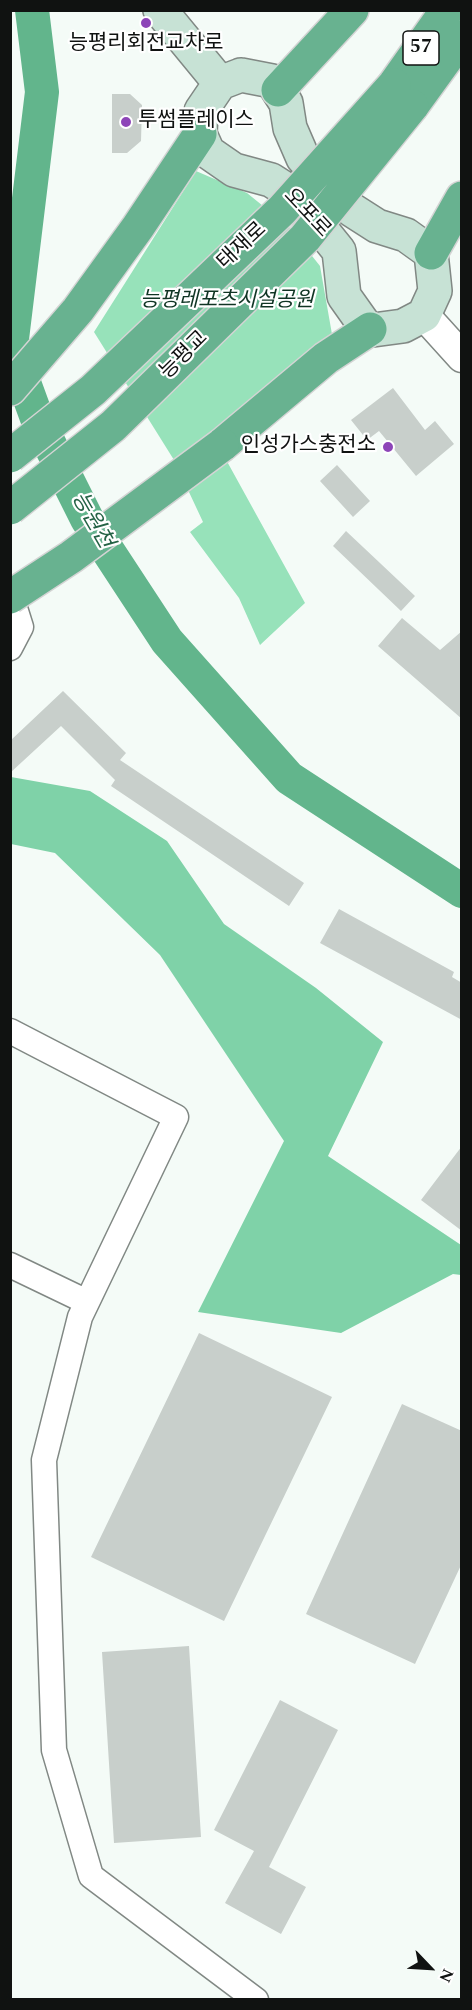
<!DOCTYPE html>
<html>
<head>
<meta charset="utf-8">
<style>
	body { margin:0 }
	#map { position:relative; width:472px; height:2010px; overflow:hidden; background:#f4fbf7; font-family:Spectral,serif }
	canvas { display:block }
	.frame { position:absolute; inset:0; border:12px solid #101211; pointer-events:none }
	.north { position:absolute; left:400px; top:1938px; width:60px; height:60px; -webkit-text-stroke:4px #fff; paint-order:stroke; rotate:115deg; font-size:16px; font-weight:700; line-height:24px; text-align:center; color:#101211 }
	.north::after { content:''; display:block; margin:auto; width:21px; height:27px; background:#101211; clip-path:polygon(50% 0,100% 100%,50% 72%,0 100%) }
</style>
</head>
<body>
<div id="map">
<canvas width="472" height="2010"></canvas>
<div class="frame"></div>
<div class="north">N</div>
</div>
<script>
const context = document.querySelector('canvas').getContext('2d');
context.lineJoin = 'round';
function fillPath(path, color) { context.fillStyle = color; context.fill(path, 'evenodd'); }
const toPath = rows => new Path2D(rows.map(r => 'M' + r).join(''));
function strokePath(path, color, width, dash) { context.strokeStyle = color; context.lineWidth = width; context.lineCap = dash ? 'butt' : 'round'; context.setLineDash(dash || []); context.stroke(path); }
function drawText(font, color, halo, rows, align = 'center') {
  context.font = font + ' Spectral,"Noto Sans KR",serif'; context.lineWidth = 4.5; context.setLineDash([]); context.textBaseline = 'middle'; context.strokeStyle = halo; context.fillStyle = color; for (const [text, x, y, turn = 0] of rows) {
    context.save(); context.translate(x, y); context.rotate((+turn || 0) * Math.PI / 180); context.textAlign = isNaN(turn) ? turn : align; if (halo) context.strokeText(text, 0, 0); context.fillText(text, 0, 0); context.restore();
  }
}
const green = toPath([
	[196,171,247,193,289,227,320,266,333,340,213,436,305,603,260,645,239,598,190,532,203,522,174,460,94,332]
]);
const forest = toPath([
	[11,777,90,791,167,841,224,924,316,988,383,1042,328,1156,461,1245,461,1275,453,1274,341,1333,198,1312,284,1141,160,955,55,853,11,844]
]);
const river = toPath([
	[32,10,42,92,11,347,38,421,87,519,167,641,289,778,462,891]
]);
const building = toPath([
	[112,94,130,94,142,105,141,141,127,153,112,153],
	[393,388,425,430,435,421,454,444,416,476,379,431,367,440,351,420],
	[337,465,370,501,353,517,320,481],
	[346,531,415,596,401,611,333,546],
	[402,618,440,650,462,631,462,719,378,646],
	[63,691,126,753,120,760,304,883,289,906,111,786,115,780,61,726,10,773,10,741],
	[339,909,454,972,452,977,462,983,462,1020,320,943],
	[462,1146,462,1231,421,1200],
	[199,1333,332,1397,224,1621,91,1557],
	[402,1404,462,1431,462,1563,415,1664,306,1614],
	[189,1646,201,1837,114,1843,102,1652],
	[280,1700,338,1730,269,1867,306,1887,281,1934,225,1903,254,1851,214,1830]
]);
const minor = toPath([
	[10,592,21,627,10,648],
	[10,1031,176,1117,80,1317,44,1460,54,1750,91,1876,256,2000],
	[10,1265,87,1302]
]);
const tertiary = toPath([
	[424,315,462,357]
]);
const secondary = toPath([
	[160,10,220,83],
	[241,75,272,81,286,103,290,128,303,158,352,210,377,226,406,235,431,253,435,291,424,315,403,326,373,330,366,327,344,296,339,251,293,194,271,180,234,170,208,152,200,134,201,111,220,83,241,75]
]);
const trunk = toPath([
	[394,85,447,10],
	[278,90,352,10],
	[412,106,462,37],
	[431,253,462,198],
	[10,389,78,310,138,227,200,134],
	[222,445,326,358,370,329]
]);
const trunkBridge = toPath([
	[10,456,93,390,282,210,394,85],
	[10,508,113,426,305,238,412,106],
	[10,597,71,557,222,445]
]);
const markers = [
	[146,23,6,"#8d45b8"],
	[126,122,6,"#8d45b8"],
	[388,447,6,"#8d45b8"]
];
const shields = [
	[421,48,36]
];
const shieldNames = [
	["57",421,48]
];
const poiNames = [
	["능평리회전교차로",146,45],
	["투썸플레이스",138,122,"left"],
	["인성가스충전소",376,447,"right"]
];
const streetNames = [
	["오포로",306,214,47],
	["태재로",243,247,-43],
	["능평교",185,356,-45]
];
const parkNames = [
	["능평레포츠시설공원",227,302]
];
const waterNames = [
	["능원천",91,521,60]
];
fillPath(green, '#97e2ba');
fillPath(forest, '#7fd2a8');
strokePath(river, '#62b58c', 34);
fillPath(building, '#c8cfcb');
strokePath(minor, '#818884', 27);
strokePath(tertiary, '#818884', 33);
strokePath(secondary, '#818884', 36);
strokePath(trunk, '#d4d4d4', 36);
strokePath(minor, '#fff', 24);
strokePath(tertiary, '#fff', 30);
strokePath(secondary, '#c7e2d5', 33);
strokePath(trunk, '#68b290', 33);
strokePath(trunkBridge, '#d4d4d4', 36, []);
strokePath(trunkBridge, '#68b290', 33);
for (const [x, y, r, color] of markers) { const dot = new Path2D(); dot.arc(x, y, r, 0, 2 * Math.PI); context.fillStyle = color; context.fill(dot); strokePath(dot, '#fff', 2); }
for (const [x, y, w] of shields) { const box = new Path2D(); box.roundRect(x - w / 2, y - 17, w, 34, 4.5); context.fillStyle = '#fff'; context.fill(box); strokePath(box, '#101211', 1.5); }
drawText('bold 20px', '#101211', null, shieldNames);
drawText('21px', '#101211', '#fff', poiNames);
drawText('21px', '#101211', '#fff', streetNames);
drawText('italic 21px', '#103524', '#fff', parkNames);
drawText('italic 22px', '#256346', '#fff', waterNames);
</script>
</body>
</html>
